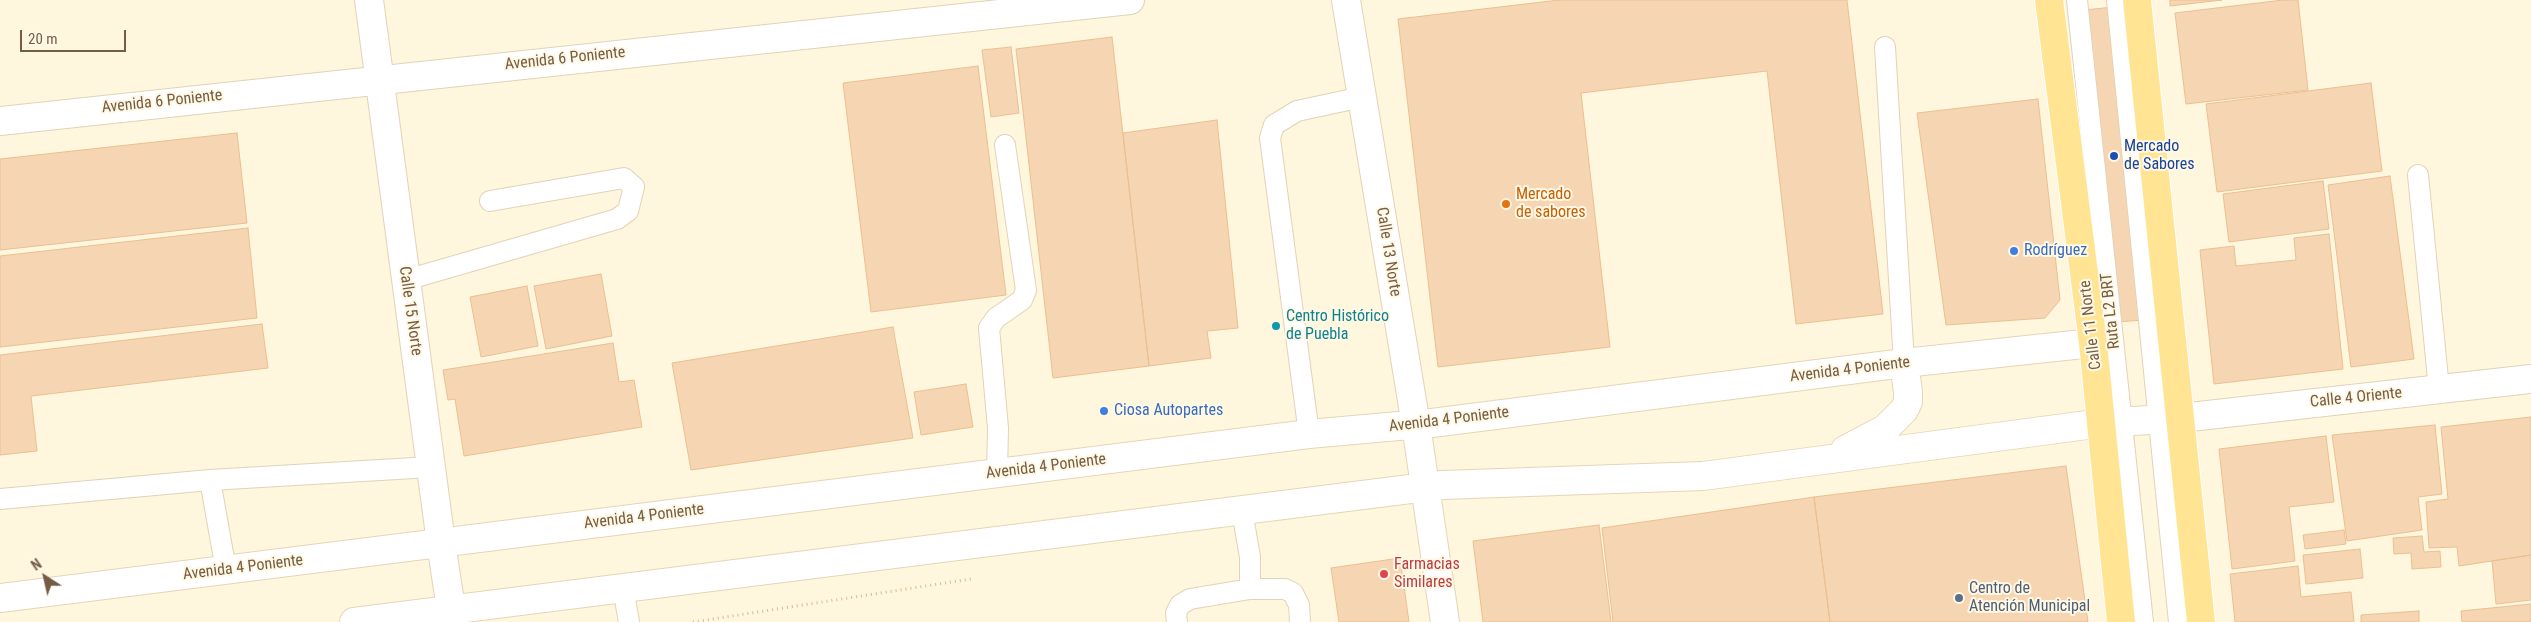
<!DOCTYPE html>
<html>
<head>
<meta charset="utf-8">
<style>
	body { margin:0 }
	#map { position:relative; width:2531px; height:622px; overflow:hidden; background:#fef6dd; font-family:"Roboto Condensed",sans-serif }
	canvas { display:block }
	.north { position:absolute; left:20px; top:552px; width:50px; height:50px; -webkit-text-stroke:4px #fff8e5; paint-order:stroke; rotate:325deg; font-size:14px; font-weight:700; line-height:20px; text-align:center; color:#755c44 }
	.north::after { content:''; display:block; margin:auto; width:18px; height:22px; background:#755c44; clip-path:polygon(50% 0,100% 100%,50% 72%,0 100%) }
	.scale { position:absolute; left:20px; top:30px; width:106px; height:22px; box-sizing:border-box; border:2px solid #755c44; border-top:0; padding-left:6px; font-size:15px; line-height:18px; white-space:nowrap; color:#755c44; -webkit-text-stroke:4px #fff8e5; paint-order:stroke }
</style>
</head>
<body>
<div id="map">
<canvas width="2531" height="622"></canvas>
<div class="north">N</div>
<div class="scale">20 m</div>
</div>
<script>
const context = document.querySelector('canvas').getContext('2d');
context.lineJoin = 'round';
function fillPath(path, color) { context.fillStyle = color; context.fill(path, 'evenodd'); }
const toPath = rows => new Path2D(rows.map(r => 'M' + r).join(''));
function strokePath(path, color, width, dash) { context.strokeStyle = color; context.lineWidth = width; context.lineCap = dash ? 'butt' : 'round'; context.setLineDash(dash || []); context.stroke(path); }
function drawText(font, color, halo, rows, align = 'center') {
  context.font = font + ' "Roboto Condensed",sans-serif'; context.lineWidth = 4; context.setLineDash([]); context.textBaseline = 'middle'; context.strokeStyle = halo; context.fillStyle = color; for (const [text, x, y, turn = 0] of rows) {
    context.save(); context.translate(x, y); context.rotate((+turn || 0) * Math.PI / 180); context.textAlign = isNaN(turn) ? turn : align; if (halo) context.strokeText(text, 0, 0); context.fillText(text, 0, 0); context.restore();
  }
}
const building = toPath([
	[1559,0,1847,0,1883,314,1796,324,1767,71,1581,93,1610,347,1438,367,1398,19,1559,0],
	[2170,0,2222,0,2170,6,2170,0],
	[2283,0,2298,0,2308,90,2186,104,2175,13,2283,0],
	[2114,7,2144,320,2116,322,2084,10,2114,7],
	[1112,37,1149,366,1053,378,1016,49,1112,37],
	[1011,47,1019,113,991,117,982,50,1011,47],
	[978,66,1006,295,871,312,843,83,978,66],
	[2371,83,2382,171,2217,192,2206,104,2371,83],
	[2038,99,2060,300,2045,318,1946,325,1917,113,2038,99],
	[1217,120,1238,328,1207,331,1211,358,1149,366,1123,133,1217,120],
	[237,133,247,223,0,250,0,159,237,133],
	[2390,176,2414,359,2351,367,2328,185,2390,176],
	[2323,181,2329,229,2229,242,2223,194,2323,181],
	[248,228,257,318,0,347,0,256,248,228],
	[2329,234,2343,369,2214,384,2200,250,2234,246,2236,266,2296,260,2294,238,2329,234],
	[601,274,612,336,546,349,534,286,601,274],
	[527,286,538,346,481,357,470,297,527,286],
	[262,324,268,368,31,396,37,451,0,455,0,355,262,324],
	[893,327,913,438,691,470,672,363,893,327],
	[613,343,619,382,634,380,642,427,464,456,455,399,448,400,443,370,613,343],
	[966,384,973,427,921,435,914,392,966,384],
	[2531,417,2531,555,2459,566,2457,547,2429,548,2426,502,2448,499,2441,427,2531,417],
	[2435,425,2442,494,2418,497,2422,530,2347,541,2332,435,2435,425],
	[2326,436,2334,502,2289,507,2295,561,2232,569,2219,449,2326,436],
	[2066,466,2088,622,1830,622,1814,497,2066,466],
	[1814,497,1830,622,1613,622,1602,528,1814,497],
	[1599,525,1611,622,1483,622,1473,541,1599,525],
	[2344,530,2346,544,2305,549,2303,535,2344,530],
	[2422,536,2424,552,2440,551,2441,567,2412,569,2411,553,2394,554,2393,538,2422,536],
	[2360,549,2363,578,2306,584,2303,555,2360,549],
	[2531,555,2531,600,2496,604,2492,561,2531,555],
	[1400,558,1409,622,1339,622,1331,568,1400,558],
	[2298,566,2301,597,2351,592,2354,622,2235,622,2230,574,2298,566],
	[2531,604,2531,622,2462,622,2461,611,2531,604],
	[2419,611,2419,622,2361,622,2361,615,2419,611]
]);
const path = toPath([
	[693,622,971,579]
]);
const lane = toPath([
	[2077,0,2143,622],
	[2117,0,2179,622],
	[1885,47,1904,363],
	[2418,175,2439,389],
	[406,280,617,219,628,211,634,187,624,178,490,201],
	[1309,434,1270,138,1274,125,1297,111,1362,97],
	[997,473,998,428,989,328,996,318,1022,300,1026,290,1005,145],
	[210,480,226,570],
	[0,499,210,480,431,467],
	[1242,511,1250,557,1250,589],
	[623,588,629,622],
	[1177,622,1176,613,1180,605,1190,599,1250,589,1285,589,1293,593,1299,605,1300,622]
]);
const street = toPath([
	[369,0,441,543,453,622],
	[1346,0,1416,425],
	[0,121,1130,0],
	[2181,418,2531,379]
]);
const secondary = toPath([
	[1416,425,1445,622],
	[1845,450,1885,429,1904,410,1908,402,1908,392,1904,363],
	[0,598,1309,434,1432,423,1904,363,2093,343],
	[354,622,1442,485,1703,476,2102,423,2181,418]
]);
const primary = toPath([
	[2049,0,2093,343,2121,622],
	[2137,0,2201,622]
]);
const markers = [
	[2114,156,5,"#1a4fb4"],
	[1506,204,5,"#e8710a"],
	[2014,251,5,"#3f7fe0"],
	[1276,326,5,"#0f9aa8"],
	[1104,411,5,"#3f7fe0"],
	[1384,574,5,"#e0444e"],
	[1959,598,5,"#5c6f8a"]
];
const streetNames = [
	["Avenida 6 Poniente",565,59,-6],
	["Avenida 6 Poniente",162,102,-6],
	["Calle 13 Norte",1388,252,81],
	["Calle 15 Norte",410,311,82],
	["Ruta L2 BRT",2111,311,-96],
	["Calle 11 Norte",2091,325,-97],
	["Avenida 4 Poniente",1850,370,-7],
	["Calle 4 Oriente",2356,398,-6],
	["Avenida 4 Poniente",1449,420,-7],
	["Avenida 4 Poniente",1046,467,-7],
	["Avenida 4 Poniente",644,517,-7],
	["Avenida 4 Poniente",243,568,-7]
];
const transitNames = [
	["Mercado",2124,147],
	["de Sabores",2124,165]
];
const foodNames = [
	["Mercado",1516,195],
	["de sabores",1516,213]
];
const shopNames = [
	["Rodríguez",2024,251],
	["Ciosa Autopartes",1114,411]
];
const cultureNames = [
	["Centro Histórico",1286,317],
	["de Puebla",1286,335]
];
const healthNames = [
	["Farmacias",1394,565],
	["Similares",1394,583]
];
const serviceNames = [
	["Centro de",1969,589],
	["Atención Municipal",1969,607]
];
fillPath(building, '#f6d6b2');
strokePath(building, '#eabf91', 1);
strokePath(lane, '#e2d2b9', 22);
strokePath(street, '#e2d2b9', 30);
strokePath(secondary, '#e8d4b6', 30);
strokePath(primary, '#fff', 30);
strokePath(path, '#daba96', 3, [1, 4]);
strokePath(lane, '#fff', 20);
strokePath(street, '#fff', 28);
strokePath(secondary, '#fff', 28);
strokePath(primary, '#ffe593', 28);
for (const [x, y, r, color] of markers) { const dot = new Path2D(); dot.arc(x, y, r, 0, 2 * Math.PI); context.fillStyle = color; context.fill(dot); strokePath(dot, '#fff8e5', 2); }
drawText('16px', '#755c44', '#fff8e5', streetNames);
drawText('16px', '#164399', '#fff8e5', transitNames, 'left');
drawText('16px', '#c56008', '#fff8e5', foodNames, 'left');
drawText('16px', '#366cbe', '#fff8e5', shopNames, 'left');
drawText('16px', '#0d838f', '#fff8e5', cultureNames, 'left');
drawText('16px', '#be3a42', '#fff8e5', healthNames, 'left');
drawText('16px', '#4e5e75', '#fff8e5', serviceNames, 'left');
</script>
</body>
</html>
